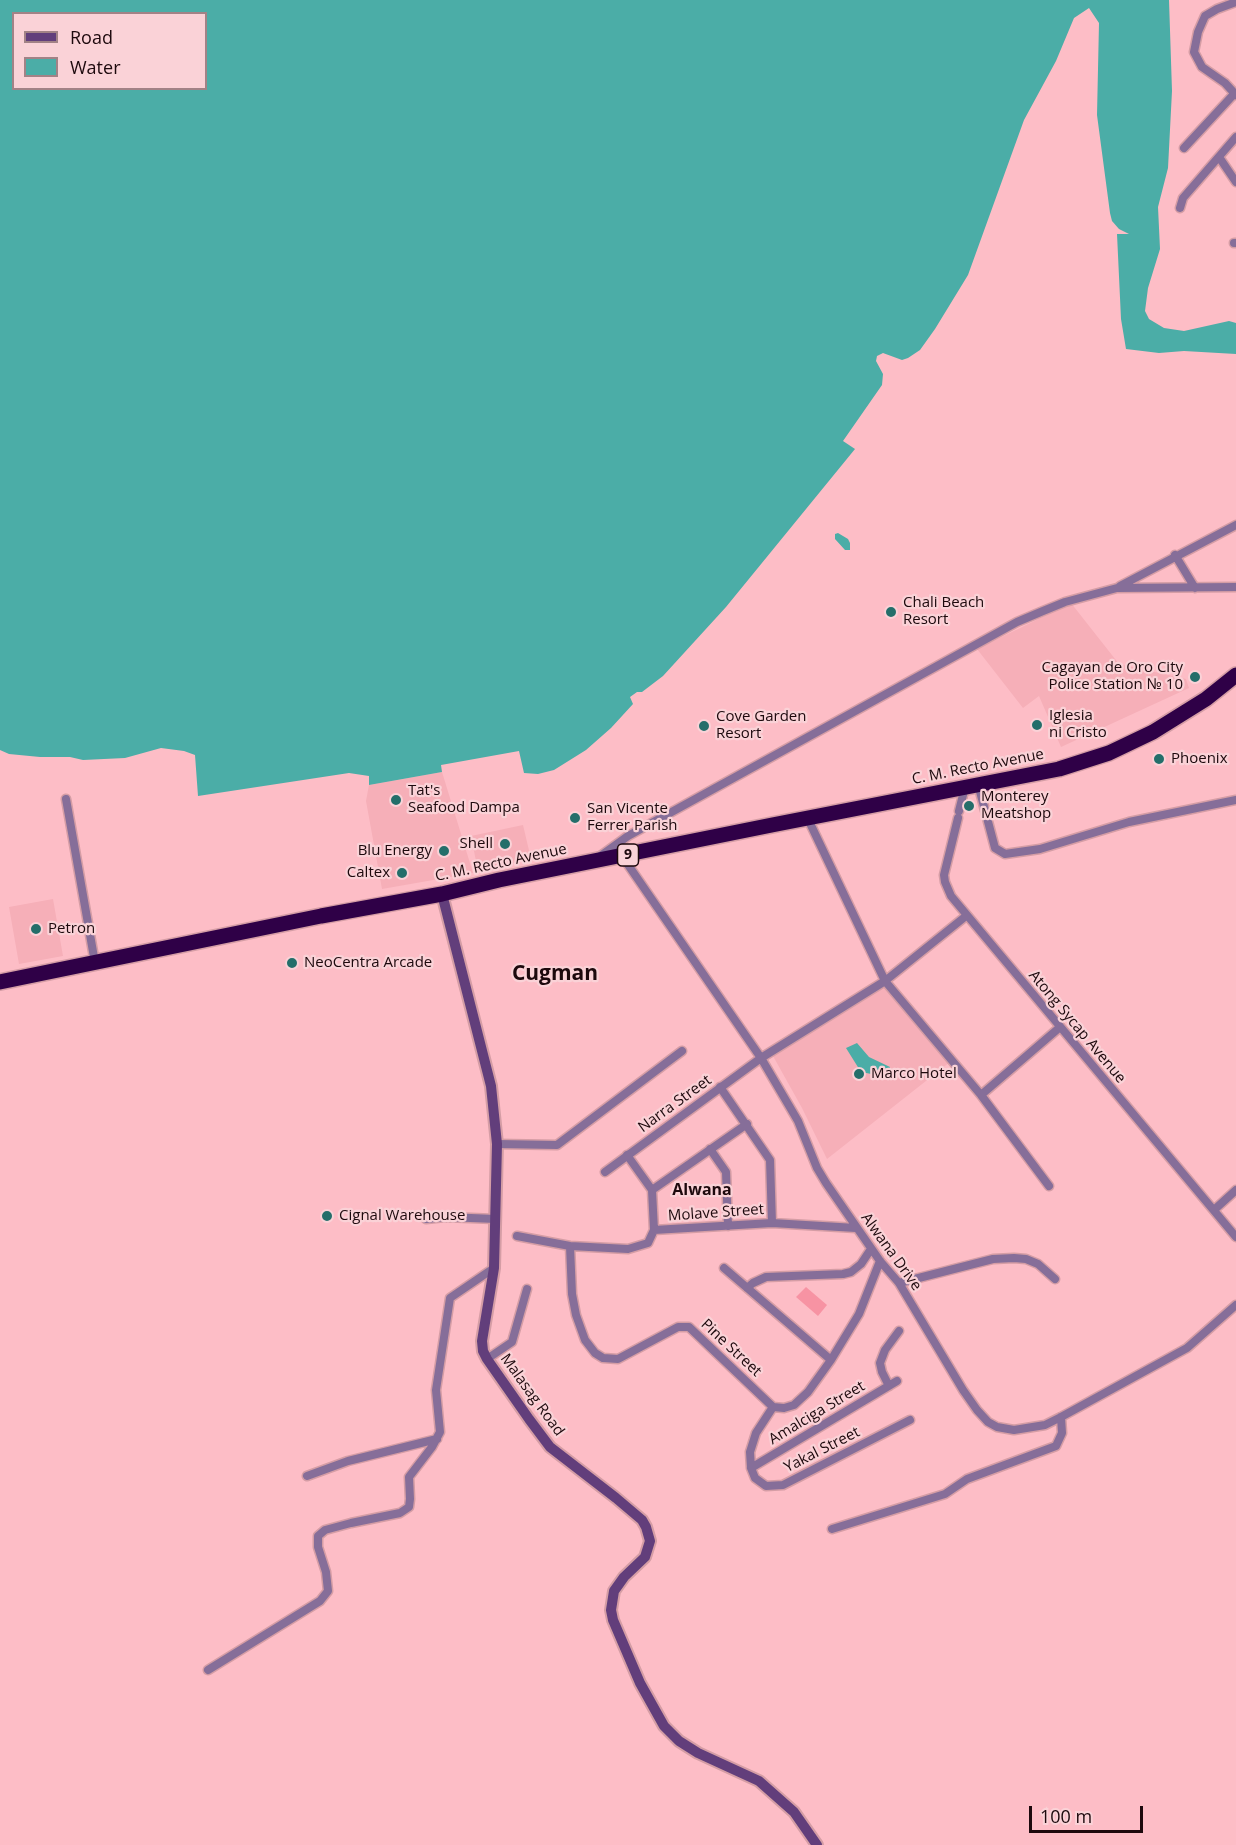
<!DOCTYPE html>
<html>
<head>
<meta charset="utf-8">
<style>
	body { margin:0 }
	#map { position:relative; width:1236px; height:1845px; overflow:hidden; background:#fdbdc6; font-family:"Open Sans",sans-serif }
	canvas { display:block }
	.legend { position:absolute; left:12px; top:12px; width:195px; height:78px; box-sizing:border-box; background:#fad2d7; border:2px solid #a28286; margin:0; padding:8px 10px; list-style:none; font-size:18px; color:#1d090d }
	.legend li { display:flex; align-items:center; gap:12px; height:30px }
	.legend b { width:30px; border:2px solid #a28286 }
	.scale { position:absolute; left:1029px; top:1806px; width:114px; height:27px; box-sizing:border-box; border:3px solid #1d090d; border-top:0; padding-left:8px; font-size:18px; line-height:21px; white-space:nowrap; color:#1d090d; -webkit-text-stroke:4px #fad2d7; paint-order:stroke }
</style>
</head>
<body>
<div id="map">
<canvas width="1236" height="1845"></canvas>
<ul class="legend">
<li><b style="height:8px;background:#623e7b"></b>Road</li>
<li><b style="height:16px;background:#4bada7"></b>Water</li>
</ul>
<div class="scale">100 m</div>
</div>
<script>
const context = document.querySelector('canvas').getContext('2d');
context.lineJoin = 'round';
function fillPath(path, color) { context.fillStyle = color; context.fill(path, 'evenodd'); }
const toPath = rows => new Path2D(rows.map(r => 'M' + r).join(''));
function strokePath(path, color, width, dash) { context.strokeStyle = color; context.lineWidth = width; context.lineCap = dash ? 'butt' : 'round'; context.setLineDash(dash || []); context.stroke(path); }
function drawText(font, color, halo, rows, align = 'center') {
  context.font = font + ' "Open Sans",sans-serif'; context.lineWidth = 4.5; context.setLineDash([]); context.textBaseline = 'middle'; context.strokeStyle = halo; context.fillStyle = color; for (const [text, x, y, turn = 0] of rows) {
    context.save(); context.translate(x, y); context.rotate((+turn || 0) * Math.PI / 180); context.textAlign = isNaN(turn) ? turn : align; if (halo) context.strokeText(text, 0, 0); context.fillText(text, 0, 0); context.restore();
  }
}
const built = toPath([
	[1071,603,1119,664,1186,679,1189,688,1061,747,1039,696,1023,708,977,649],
	[442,772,473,873,382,889,366,801,369,785],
	[523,825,531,859,478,871,471,836],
	[53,899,63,956,19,964,9,907],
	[885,985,950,1062,827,1159,802,1108,773,1056]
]);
const green = toPath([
	[806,1287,827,1305,818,1316,796,1297]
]);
const water = toPath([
	[0,0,1169,0,1172,91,1168,168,1158,207,1160,249,1148,288,1145,311,1149,319,1164,328,1184,331,1229,321,1236,323,1236,354,1184,351,1159,353,1126,349,1121,319,1117,234,1129,234,1119,229,1112,221,1110,213,1097,115,1099,23,1089,8,1074,18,1056,61,1024,120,968,275,935,329,920,350,908,358,902,360,883,353,877,356,876,361,883,374,882,385,843,441,855,449,726,607,663,676,642,692,637,692,630,697,633,704,611,728,586,750,554,770,538,774,524,773,519,751,441,765,442,772,369,785,369,776,349,773,198,796,195,755,184,751,161,748,125,758,83,760,70,757,40,757,9,754,0,750],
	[14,14,206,14,206,88,14,88],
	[838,533,848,539,850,543,850,550,845,550,835,539,835,534],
	[857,1043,869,1057,890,1067,887,1077,861,1072,846,1048]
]);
const street = toPath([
	[1236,2,1217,9,1205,16,1198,32,1194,52,1202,67,1225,83,1236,95],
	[1184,148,1235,93],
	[1219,157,1236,182],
	[1180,208,1183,198,1236,137],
	[1234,243,1236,243],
	[1175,555,1195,588],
	[1120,586,1236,525],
	[978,784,995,848,1005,854,1040,849,1129,822,1236,800],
	[66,799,95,963],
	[959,811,965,787],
	[958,818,944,875,945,882,951,896,1236,1237],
	[808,819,885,981,981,1095,1049,1186],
	[622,856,761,1058,798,1121,817,1168,826,1183,880,1261,899,1283,963,1390,977,1410,988,1422,997,1427,1014,1430,1045,1425,1061,1417,1187,1348,1236,1305],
	[599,857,628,836,1017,622,1043,611,1065,602,1117,588,1236,587],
	[720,1087,770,1160,772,1223],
	[981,1095,1059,1028],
	[497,1144,557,1145,682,1051],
	[710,1149,726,1172,728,1226],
	[627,1155,652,1190,654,1230],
	[605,1172,761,1058,885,981,966,916],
	[652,1190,747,1124],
	[1214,1210,1236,1190],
	[426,1219,445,1217,496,1219],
	[517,1236,570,1246,628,1249,648,1243,654,1230,772,1223,856,1228],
	[570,1246,572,1294,576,1315,585,1340,595,1353,603,1358,618,1359,678,1327,689,1327,773,1407,784,1408,794,1405,808,1392,831,1360,859,1314,880,1261],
	[724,1268,831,1360],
	[899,1283,993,1259,1014,1258,1026,1259,1038,1264,1055,1279],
	[747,1288,753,1283,766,1277,843,1274,851,1272,861,1264,871,1249],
	[487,1359,512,1342,527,1289],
	[889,1386,882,1372,880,1363,885,1350,899,1331],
	[773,1407,756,1433,750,1452,751,1468,755,1478,766,1486,783,1485,910,1420],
	[751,1468,897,1381],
	[307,1476,348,1461,437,1439],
	[832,1529,945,1494,967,1479,1056,1446,1062,1433,1061,1417],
	[208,1670,320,1601,328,1591,326,1572,318,1547,318,1536,325,1530,351,1523,400,1513,409,1507,410,1499,409,1477,432,1447,440,1432,436,1390,450,1298,494,1268]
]);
const secondary = toPath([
	[442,894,491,1086,497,1144,494,1268,482,1341,483,1351,487,1359,529,1419,550,1447,616,1498,642,1520,646,1527,650,1541,645,1557,624,1577,614,1591,611,1610,613,1620,640,1683,664,1726,679,1741,698,1753,759,1781,794,1812,817,1845]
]);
const highway = toPath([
	[0,982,321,916,442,894,499,880,772,825,1059,769,1109,753,1153,732,1206,699,1236,675]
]);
const markers = [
	[891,612,6,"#246e6a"],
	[1195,677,6,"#246e6a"],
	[1037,725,6,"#246e6a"],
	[704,726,6,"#246e6a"],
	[1159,759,6,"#246e6a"],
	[396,800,6,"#246e6a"],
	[969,806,6,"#246e6a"],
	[575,818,6,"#246e6a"],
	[505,844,6,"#246e6a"],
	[444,851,6,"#246e6a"],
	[402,873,6,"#246e6a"],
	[36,929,6,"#246e6a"],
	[292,963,6,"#246e6a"],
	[859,1074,6,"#246e6a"],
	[327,1216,6,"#246e6a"]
];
const shields = [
	[628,855,21]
];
const shieldNames = [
	["9",628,855]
];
const poiNames = [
	["Chali Beach",903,603],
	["Resort",903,620],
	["Cagayan de Oro City",1183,668,"right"],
	["Police Station № 10",1183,685,"right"],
	["Iglesia",1049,716],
	["ni Cristo",1049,733],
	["Cove Garden",716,717],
	["Resort",716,734],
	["Phoenix",1171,759],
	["Tat's",408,791],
	["Seafood Dampa",408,808],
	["Monterey",981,797],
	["Meatshop",981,814],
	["San Vicente",587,809],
	["Ferrer Parish",587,826],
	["Shell",493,844,"right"],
	["Blu Energy",432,851,"right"],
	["Caltex",390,873,"right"],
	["Petron",48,929],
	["NeoCentra Arcade",304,963],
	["Marco Hotel",871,1074],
	["Cignal Warehouse",339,1216]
];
const streetNames = [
	["C. M. Recto Avenue",978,767,-11],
	["C. M. Recto Avenue",501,863,-12],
	["Atong Sycap Avenue",1077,1027,50],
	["Narra Street",675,1104,-36],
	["Molave Street",716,1213,-4],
	["Alwana Drive",891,1252,54],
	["Pine Street",731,1348,43],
	["Malasag Road",532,1395,54],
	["Amalciga Street",817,1413,-31],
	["Yakal Street",822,1450,-27]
];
const neighbourhoodNames = [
	["Alwana",702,1190]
];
const districtNames = [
	["Cugman",555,974]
];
fillPath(built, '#f6afb8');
fillPath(green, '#f793a3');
fillPath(water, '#4bada7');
strokePath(street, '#d59da5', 11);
strokePath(secondary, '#d59da5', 14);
strokePath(highway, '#d59da5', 18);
strokePath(street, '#866e99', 8);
strokePath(secondary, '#623e7b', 10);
strokePath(highway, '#2f0047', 15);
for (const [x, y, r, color] of markers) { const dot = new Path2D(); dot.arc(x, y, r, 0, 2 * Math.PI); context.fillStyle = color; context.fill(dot); strokePath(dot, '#fad2d7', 2); }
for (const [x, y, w] of shields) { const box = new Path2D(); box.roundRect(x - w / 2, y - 11, w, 22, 4.5); context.fillStyle = '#fad2d7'; context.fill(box); strokePath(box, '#1d090d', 1.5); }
drawText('bold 14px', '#1d090d', null, shieldNames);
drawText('15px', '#1d090d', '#fad2d7', poiNames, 'left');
drawText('15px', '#1d090d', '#fad2d7', streetNames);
drawText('bold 16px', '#1d090d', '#fad2d7', neighbourhoodNames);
drawText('bold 21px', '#1d090d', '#fad2d7', districtNames);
</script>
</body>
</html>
